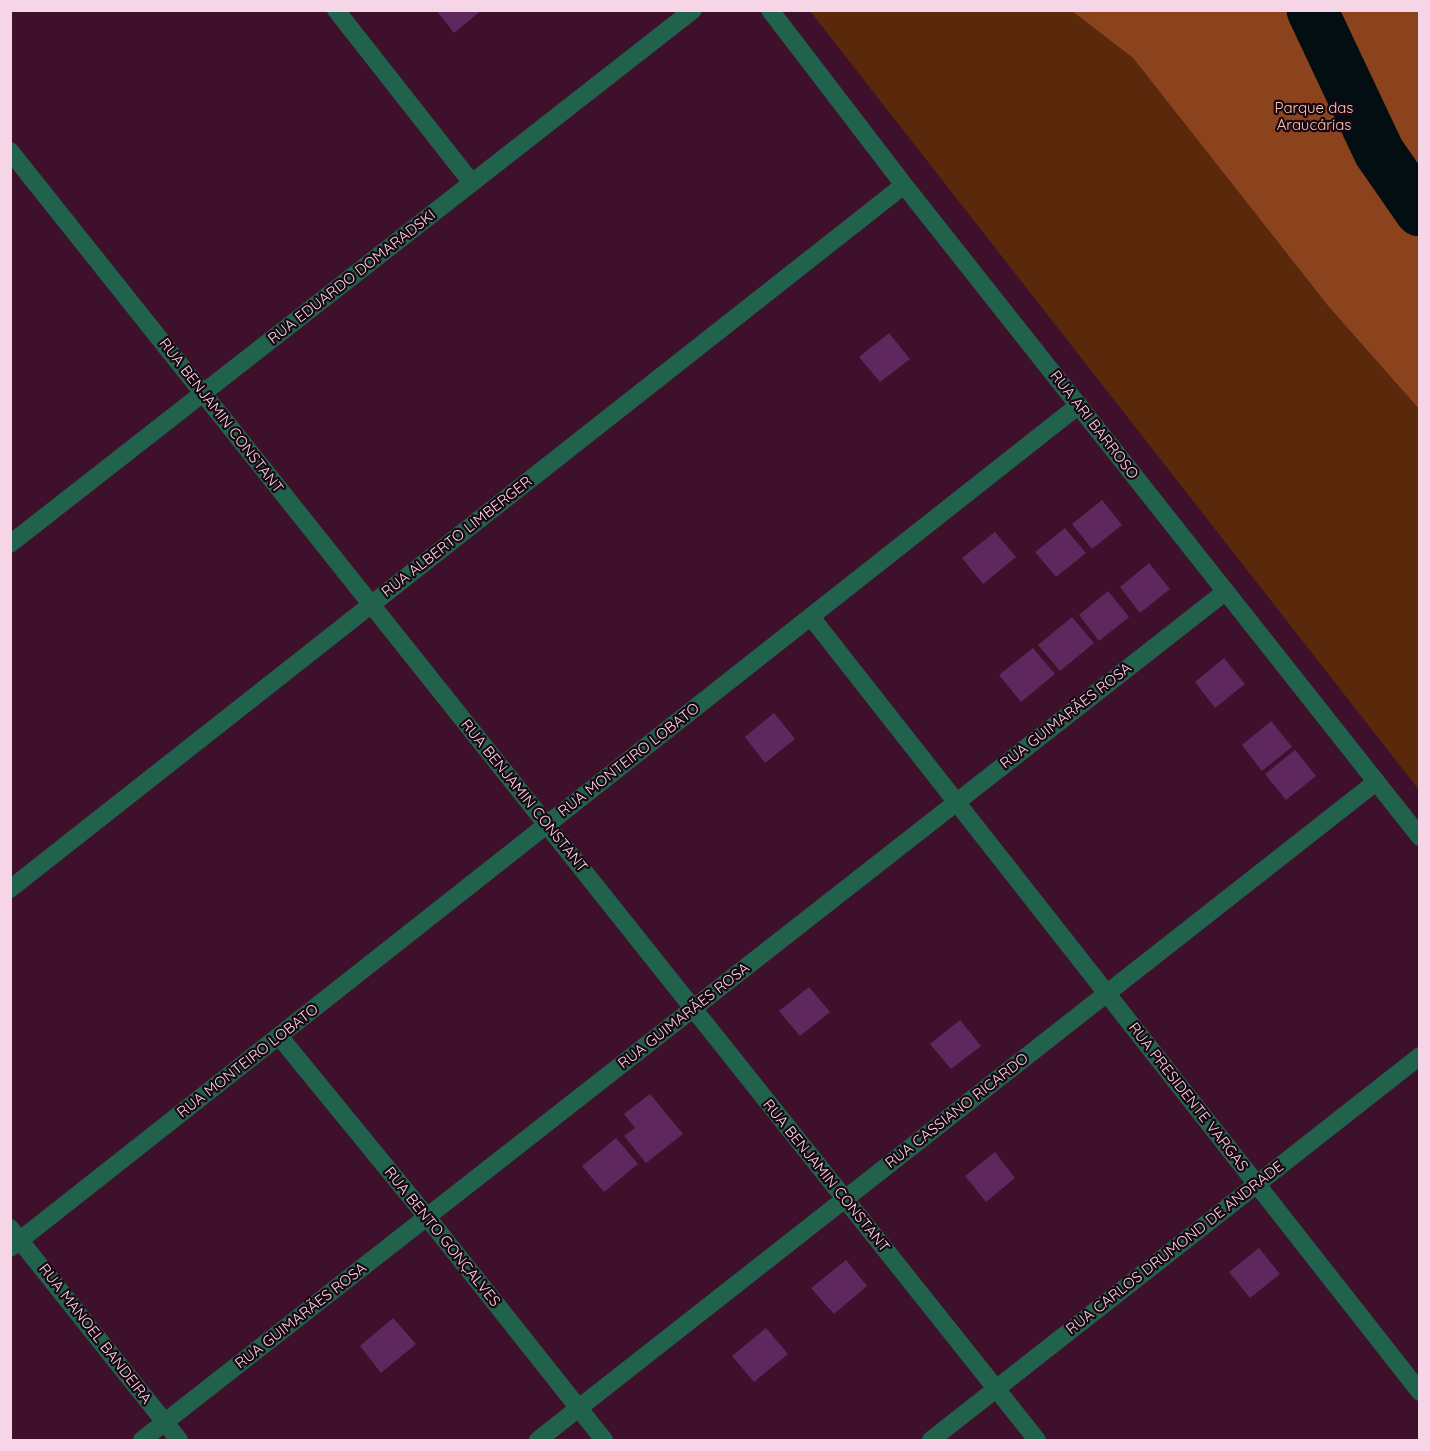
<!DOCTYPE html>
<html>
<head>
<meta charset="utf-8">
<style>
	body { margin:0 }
	#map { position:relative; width:1430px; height:1451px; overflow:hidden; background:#3e102c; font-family:Quicksand,sans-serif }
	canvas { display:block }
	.frame { position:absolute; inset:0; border:12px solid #f6d6e6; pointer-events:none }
</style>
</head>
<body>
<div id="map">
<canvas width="1430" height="1451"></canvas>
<div class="frame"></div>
</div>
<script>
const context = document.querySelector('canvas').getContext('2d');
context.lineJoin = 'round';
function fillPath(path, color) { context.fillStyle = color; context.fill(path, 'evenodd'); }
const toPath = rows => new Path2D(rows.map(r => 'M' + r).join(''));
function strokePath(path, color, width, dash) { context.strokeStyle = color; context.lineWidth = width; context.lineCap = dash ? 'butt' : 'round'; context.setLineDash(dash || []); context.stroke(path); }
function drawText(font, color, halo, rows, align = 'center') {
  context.font = font + ' Quicksand,sans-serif'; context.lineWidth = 4.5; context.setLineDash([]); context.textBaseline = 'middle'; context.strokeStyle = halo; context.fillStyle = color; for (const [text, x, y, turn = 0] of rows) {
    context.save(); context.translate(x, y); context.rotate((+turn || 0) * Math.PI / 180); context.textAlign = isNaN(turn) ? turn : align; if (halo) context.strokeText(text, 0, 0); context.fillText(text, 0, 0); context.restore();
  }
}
const green = toPath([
	[810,11,1072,11,1133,58,1329,307,1419,409,1419,790]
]);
const forest = toPath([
	[1072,11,1419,11,1419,409,1329,307,1133,58]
]);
const river = toPath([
	[1312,10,1379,152,1420,211]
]);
const building = toPath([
	[436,10,482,10,454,33],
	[889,333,910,359,880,382,859,357],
	[1102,500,1122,525,1092,549,1072,524],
	[1065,528,1086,553,1056,577,1035,552],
	[995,532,1016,557,983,584,962,558],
	[1149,563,1170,589,1140,613,1120,587],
	[1108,591,1129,617,1099,641,1079,615],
	[1072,617,1094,643,1060,671,1038,645],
	[1033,648,1055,674,1021,702,999,675],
	[1224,658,1245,684,1215,708,1195,682],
	[774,713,795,739,765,763,745,737],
	[1271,721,1292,747,1262,771,1242,745],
	[1295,750,1316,776,1286,800,1265,774],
	[809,987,830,1012,800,1036,779,1011],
	[960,1020,981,1046,951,1069,930,1044],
	[650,1094,683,1134,646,1163,624,1136,635,1128,624,1114],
	[616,1138,638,1164,604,1192,582,1166],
	[995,1152,1015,1178,986,1202,965,1176],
	[1259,1248,1280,1274,1250,1298,1229,1272],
	[846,1260,867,1286,834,1314,811,1288],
	[393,1318,416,1344,381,1373,360,1346],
	[766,1328,788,1354,754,1382,732,1356]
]);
const minor = toPath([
	[336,10,472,183],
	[770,10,904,185,1420,837],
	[10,151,1037,1440],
	[10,544,693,10],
	[811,617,1420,1392],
	[10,889,904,185],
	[279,1036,427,1217,604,1440],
	[10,1228,179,1440],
	[10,1248,1079,405],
	[142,1440,1225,592],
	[538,1440,1376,782],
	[931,1440,1420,1056]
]);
const parkNames = [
	["Parque das",1314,108],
	["Araucárias",1314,125]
];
const streetNames = [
	["RUA EDUARDO DOMARADSKI",352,277,-38],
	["RUA BENJAMIN CONSTANT",221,416,52],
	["RUA ARI BARROSO",1094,425,52],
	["RUA ALBERTO LIMBERGER",457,537,-38],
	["RUA GUIMARÃES ROSA",1066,716,-38],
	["RUA MONTEIRO LOBATO",629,760,-38],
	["RUA BENJAMIN CONSTANT",524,796,51],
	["RUA GUIMARÃES ROSA",684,1016,-38],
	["RUA MONTEIRO LOBATO",248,1061,-38],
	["RUA PRESIDENTE VARGAS",1188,1097,52],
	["RUA CASSIANO RICARDO",957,1111,-38],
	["RUA BENJAMIN CONSTANT",826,1176,51],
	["RUA BENTO GONÇALVES",442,1237,51],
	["RUA CARLOS DRUMOND DE ANDRADE",1175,1248,-38],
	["RUA GUIMARÃES ROSA",301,1316,-38],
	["RUA MANOEL BANDEIRA",95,1334,52]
];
fillPath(green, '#5a280b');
fillPath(forest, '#8a431c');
strokePath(river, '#030e13', 51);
fillPath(building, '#5e285f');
strokePath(minor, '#21624c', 18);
drawText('15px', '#f8cdb9', '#1a0611', parkNames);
drawText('15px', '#f6d6e6', '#1a0611', streetNames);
</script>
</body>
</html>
